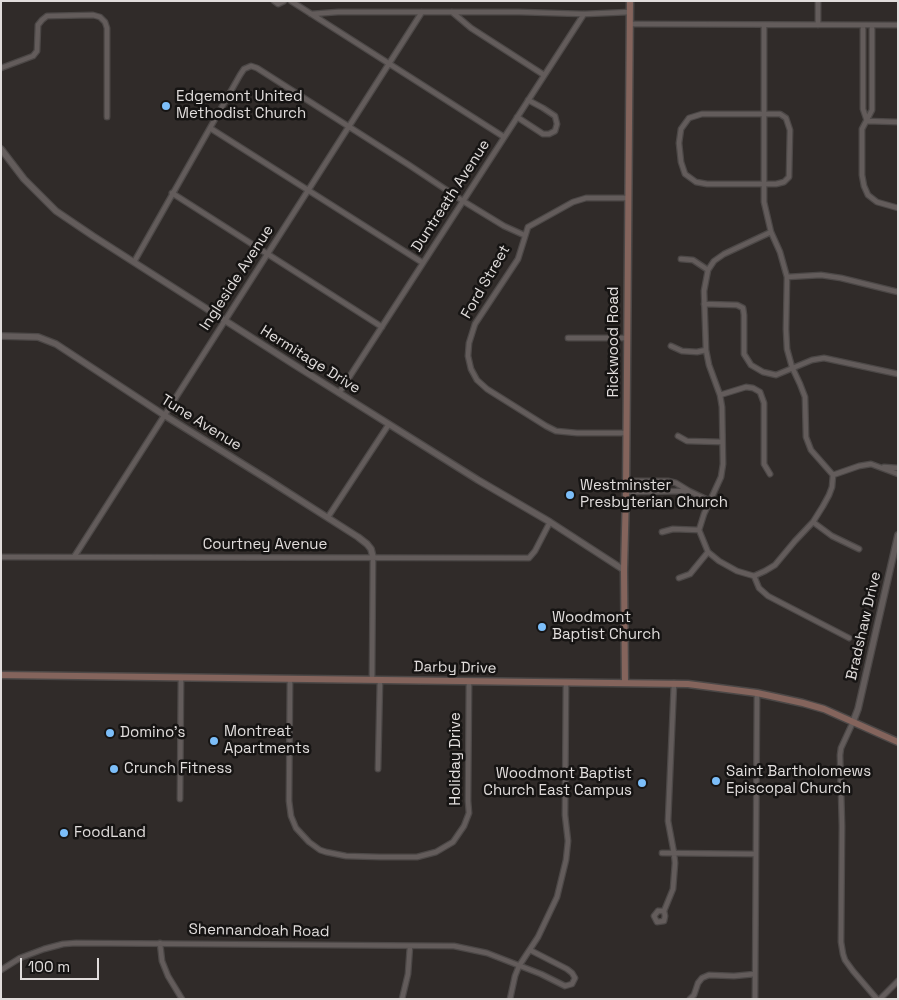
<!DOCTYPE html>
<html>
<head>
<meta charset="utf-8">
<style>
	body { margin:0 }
	#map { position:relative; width:899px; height:1000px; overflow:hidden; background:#302b29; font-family:"Space Grotesk",sans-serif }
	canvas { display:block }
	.frame { position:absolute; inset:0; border:2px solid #e1dddc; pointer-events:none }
	.scale { position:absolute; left:20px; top:958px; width:79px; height:22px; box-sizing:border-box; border:2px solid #e1dddc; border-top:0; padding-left:6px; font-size:15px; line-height:18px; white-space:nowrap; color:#e1dddc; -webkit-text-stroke:4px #161413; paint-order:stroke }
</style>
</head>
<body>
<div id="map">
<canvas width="899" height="1000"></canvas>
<div class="frame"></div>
<div class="scale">100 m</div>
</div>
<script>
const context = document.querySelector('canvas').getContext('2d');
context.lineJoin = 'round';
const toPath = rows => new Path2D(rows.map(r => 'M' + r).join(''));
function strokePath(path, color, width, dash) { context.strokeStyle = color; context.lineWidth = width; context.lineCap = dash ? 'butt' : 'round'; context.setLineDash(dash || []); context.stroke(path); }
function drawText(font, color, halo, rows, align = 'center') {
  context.font = font + ' "Space Grotesk",sans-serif'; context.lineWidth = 5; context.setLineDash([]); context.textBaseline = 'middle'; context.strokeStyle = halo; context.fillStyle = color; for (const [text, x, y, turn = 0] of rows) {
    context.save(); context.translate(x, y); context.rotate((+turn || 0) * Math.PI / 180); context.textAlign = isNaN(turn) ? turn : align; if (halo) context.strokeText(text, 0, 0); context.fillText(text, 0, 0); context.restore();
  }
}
const minor = toPath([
	[274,1,278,4,284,1],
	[291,1,504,137],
	[818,1,818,25],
	[452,12,471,28,544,75],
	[311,14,338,12,519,12,584,14,630,12],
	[630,24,898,25],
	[764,25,764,202,771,232,780,252,787,277,786,329,787,349,792,367,800,384,805,397,806,437,811,450,833,475,832,487,829,495,823,506,813,522,795,541,775,565,765,571,754,576,737,571,719,561,708,552,699,530,704,514,721,477,723,464,722,407,720,395,709,365,706,350,704,291,708,270,714,261,724,254,771,232],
	[863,25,863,109,867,121],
	[872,25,872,110,862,129,862,175,864,186,868,195,877,202,898,208],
	[1,68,33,56,37,51,38,25,42,20,47,16,93,15,100,17,105,22,107,28,107,117],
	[702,114,780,114,786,118,790,130,789,177,784,182,776,184,707,184,696,182,685,174,681,162,679,143,681,129,689,118,702,114],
	[517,117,543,134,549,134,555,131,557,124,555,116,543,108,528,100],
	[867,121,898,122],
	[210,128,423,263],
	[172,193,382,327],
	[681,259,693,260,708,270],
	[134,262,240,75,244,69,251,66,257,68,409,165,463,201,504,226,524,235],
	[787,277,821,275,841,278,898,292],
	[704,304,737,305,743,308,744,315,744,354,751,365,763,372,776,375,812,360,824,358,898,374],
	[568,338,627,338],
	[671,346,682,351,697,352,706,350],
	[339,393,584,14],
	[720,395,746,387,753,388,760,392,764,403,764,464,770,474],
	[626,433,577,433,556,431,546,426,487,389,477,380,471,369,468,356,469,343,475,324,518,259,528,227,573,202,586,198,628,198],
	[678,436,687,441,722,442],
	[884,467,898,468],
	[833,475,859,466,871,464,898,474],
	[626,481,668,481,676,483,689,491,710,501],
	[626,492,688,491],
	[328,517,389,424],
	[813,522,832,536,859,549],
	[662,532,673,529,699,530],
	[1,557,529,558,535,551,550,522],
	[74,557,422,12],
	[754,576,759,588,768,596,849,638],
	[679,578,690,574,708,552],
	[290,679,289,801,291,816,296,828,309,842,320,850,326,852,346,856,380,857,417,857,436,852,453,842,464,826,469,813,468,801,469,681],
	[372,680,373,557],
	[853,722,841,748,840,755,842,826,841,942,843,954,845,960,853,971,877,999],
	[378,769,380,680],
	[180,799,181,677],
	[662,853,756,854],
	[658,911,664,911,665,916,664,921,657,922,654,916,658,911],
	[664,911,673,889,675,863,674,853,668,821,674,683],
	[160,943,162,961,168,976,182,999],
	[1,970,20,958,44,949,63,944,76,943,454,946,487,953,541,974,565,986,572,984,575,978,572,973,567,969,530,950],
	[402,999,408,974,410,946],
	[510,999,515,976,519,966,538,937,557,897,566,860,568,841,565,815,566,682],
	[690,999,694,995,698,983,702,978,709,975,734,976,755,974],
	[755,999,757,693],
	[880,999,898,981]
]);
const tertiary = toPath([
	[1,149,24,179,56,211,93,236,293,364,478,480,550,522,624,570],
	[1,336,38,337,56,344,164,415,267,479,358,537,367,544,371,549,373,557],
	[853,722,858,709,898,535]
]);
const secondary = toPath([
	[1,675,688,684,757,693,803,703,824,709,898,742],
	[625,683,624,570,626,492,630,1]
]);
const markers = [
	[166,106,5,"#7cbef9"],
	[570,495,5,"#7cbef9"],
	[542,627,5,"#7cbef9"],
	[110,733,5,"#7cbef9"],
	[214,741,5,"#7cbef9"],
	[114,769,5,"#7cbef9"],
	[716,781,5,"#7cbef9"],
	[642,783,5,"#7cbef9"],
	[64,833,5,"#7cbef9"]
];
const poiNames = [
	["Edgemont United",176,97],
	["Methodist Church",176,114],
	["Westminster",580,486],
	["Presbyterian Church",580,503],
	["Woodmont",552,618],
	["Baptist Church",552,635],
	["Montreat",224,732],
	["Apartments",224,749],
	["Domino's",120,733],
	["Crunch Fitness",124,769],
	["Saint Bartholomews",726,772],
	["Episcopal Church",726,789],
	["Woodmont Baptist",632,774,"right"],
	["Church East Campus",632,791,"right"],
	["FoodLand",74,833]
];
const streetNames = [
	["Duntreath Avenue",451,196,-57],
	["Ingleside Avenue",237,278,-57],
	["Ford Street",486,282,-60],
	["Rickwood Road",614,342,-90],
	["Hermitage Drive",310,360,32],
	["Tune Avenue",201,423,32],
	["Courtney Avenue",265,545],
	["Bradshaw Drive",864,626,-77],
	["Darby Drive",455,668,1],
	["Holiday Drive",456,759,-90],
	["Shennandoah Road",259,931,1]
];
strokePath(minor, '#4c4847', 7);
strokePath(tertiary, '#4c4847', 8);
strokePath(secondary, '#4c4847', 9);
strokePath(minor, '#635c5b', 4.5);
strokePath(tertiary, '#635c5b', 5.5);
strokePath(secondary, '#84645c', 6);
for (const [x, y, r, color] of markers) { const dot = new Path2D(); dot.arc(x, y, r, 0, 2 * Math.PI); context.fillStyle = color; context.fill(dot); strokePath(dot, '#161413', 2); }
drawText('15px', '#e1dddc', '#161413', poiNames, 'left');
drawText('15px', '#e1dddc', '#161413', streetNames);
</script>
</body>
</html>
